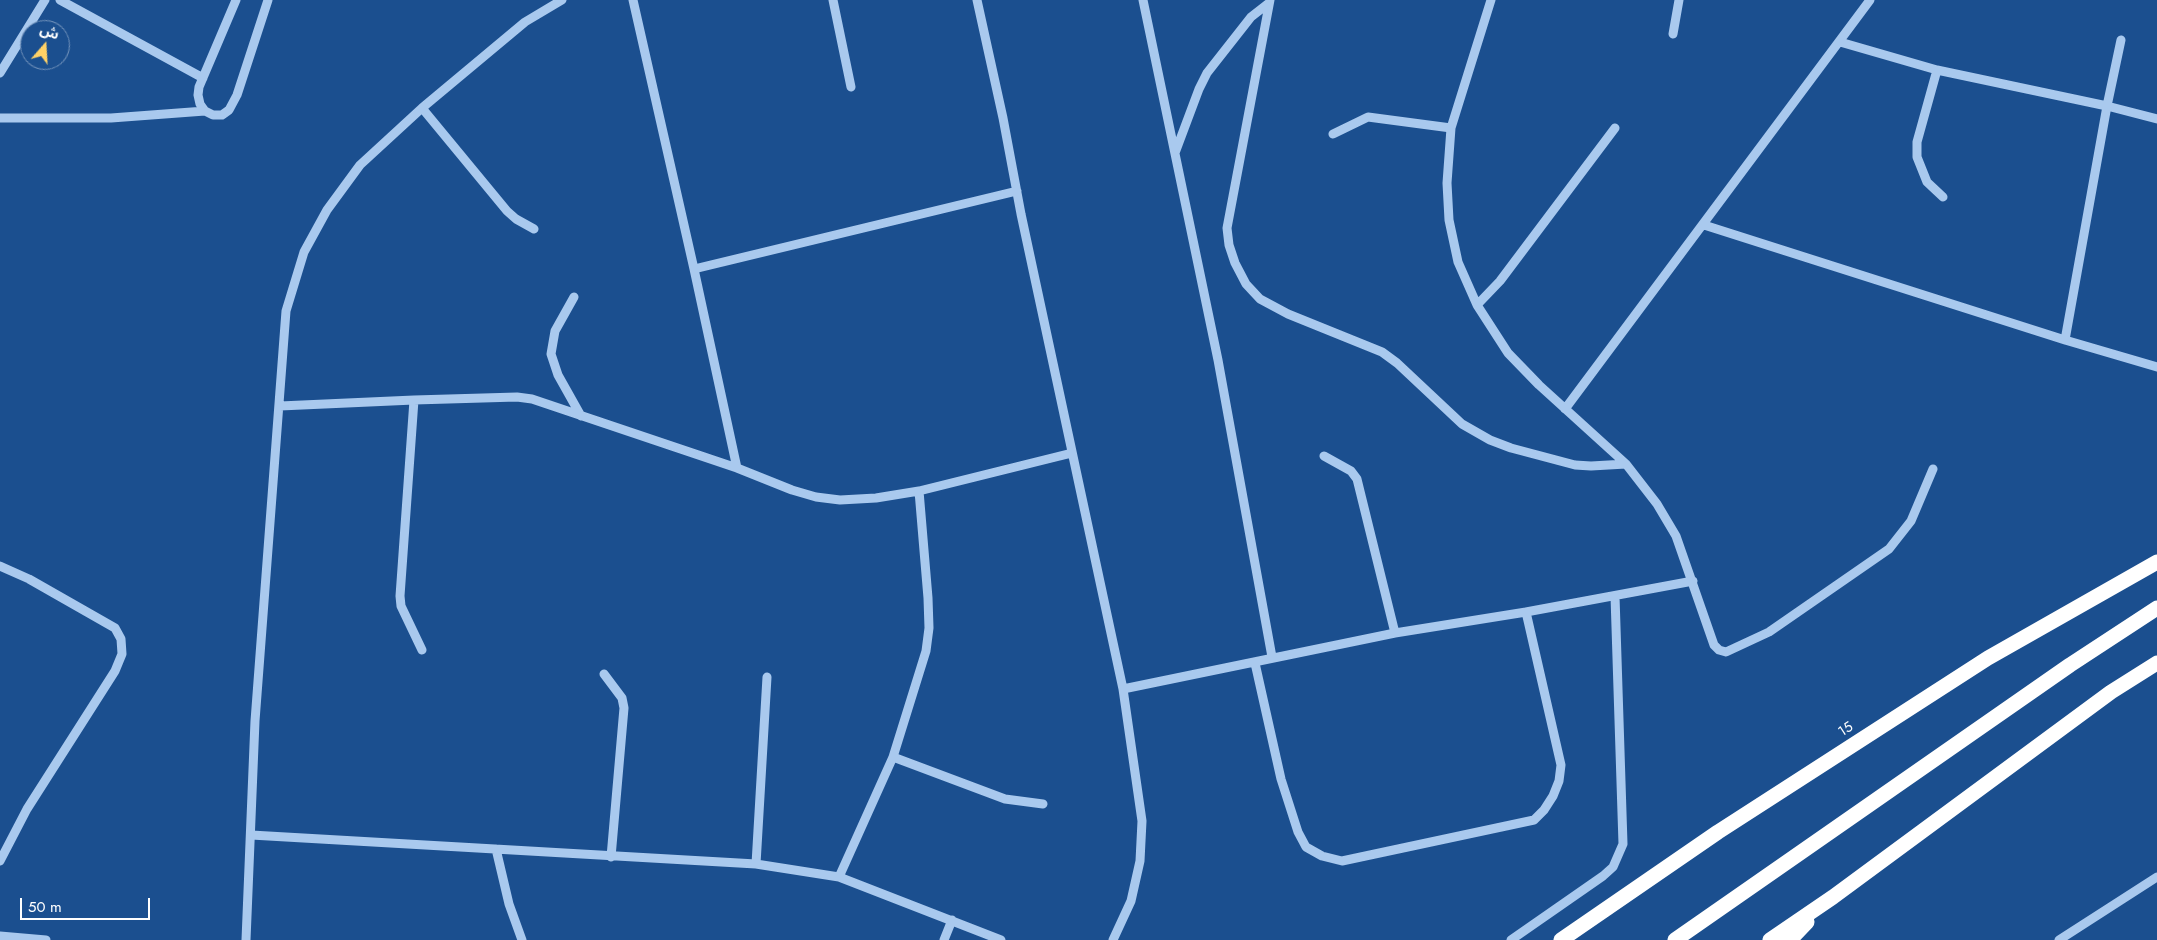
<!DOCTYPE html>
<html>
<head>
<meta charset="utf-8">
<style>
	body { margin:0 }
	#map { position:relative; width:2157px; height:940px; overflow:hidden; background:#1b4f8f; font-family:Jost,"Noto Sans Arabic",sans-serif }
	canvas { display:block }
	.north { position:absolute; left:20px; top:20px; width:50px; height:50px; box-sizing:border-box; background:#1b4f8f; border:1px solid #7695bc; border-radius:50%; rotate:19deg; font-size:14px; font-weight:700; line-height:20px; text-align:center; color:#fff }
	.north::after { content:''; display:block; margin:auto; width:18px; height:22px; background:#ffd166; clip-path:polygon(50% 0,100% 100%,50% 72%,0 100%) }
	.scale { position:absolute; left:20px; top:898px; width:130px; height:22px; box-sizing:border-box; border:2px solid #fff; border-top:0; padding-left:6px; font-size:15px; line-height:18px; white-space:nowrap; color:#fff; -webkit-text-stroke:4px #1b4f8f; paint-order:stroke }
</style>
</head>
<body>
<div id="map">
<canvas width="2157" height="940"></canvas>
<div class="north">ش</div>
<div class="scale">50 m</div>
</div>
<script>
const context = document.querySelector('canvas').getContext('2d');
context.lineJoin = 'round';
const toPath = rows => new Path2D(rows.map(r => 'M' + r).join(''));
function strokePath(path, color, width, dash) { context.strokeStyle = color; context.lineWidth = width; context.lineCap = dash ? 'butt' : 'round'; context.setLineDash(dash || []); context.stroke(path); }
function drawText(font, color, halo, rows, align = 'center') {
  context.font = font + ' Jost,sans-serif'; context.lineWidth = 4; context.setLineDash([]); context.textBaseline = 'middle'; context.strokeStyle = halo; context.fillStyle = color; for (const [text, x, y, turn = 0] of rows) {
    context.save(); context.translate(x, y); context.rotate((+turn || 0) * Math.PI / 180); context.textAlign = isNaN(turn) ? turn : align; if (halo) context.strokeText(text, 0, 0); context.fillText(text, 0, 0); context.restore();
  }
}
const minor = toPath([
	[60,0,203,78],
	[236,0,199,87,198,95,200,104,205,111,213,115,222,115,229,110,237,95,268,0],
	[633,0,694,269,737,468],
	[833,0,851,87],
	[977,0,1003,118,1021,214,1123,689,1142,821,1140,861,1131,901,1113,940],
	[1143,0,1218,360,1272,657],
	[1270,0,1227,228,1229,245,1235,263,1246,284,1260,299,1288,314,1382,352,1397,363,1462,424,1490,440,1511,448,1575,465,1591,466,1626,464],
	[1491,0,1451,128,1447,183,1449,220,1458,262,1477,305,1508,353,1539,385,1626,464,1657,504,1676,536,1714,645,1719,650,1726,652,1769,632,1889,549,1911,521,1933,469],
	[1673,34,1679,0],
	[1840,42,1937,70,2107,106,2157,119],
	[1937,70,1917,142,1917,157,1927,182,1943,197],
	[0,73,45,0],
	[422,108,507,211,516,219,534,229],
	[0,118,111,118,205,111],
	[1333,134,1368,117,1451,128],
	[1175,153,1199,89,1207,73,1251,17,1269,3],
	[1704,225,2065,340,2157,367],
	[694,269,1017,191],
	[574,297,555,331,551,354,558,375,581,416],
	[1477,305,1500,281,1615,128],
	[2065,340,2107,106,2121,40],
	[414,400,400,596,401,606,422,650],
	[280,406,414,400,517,397,532,399,737,468,792,490,816,497,840,500,876,498,919,491,1072,453],
	[1565,409,1870,0],
	[1324,456,1351,471,1357,479,1395,633],
	[0,566,29,579,115,628,121,639,122,654,115,671,27,809,0,861],
	[1255,663,1281,779,1298,832,1306,847,1322,856,1342,861,1534,820,1544,810,1553,796,1559,781,1561,765,1526,612],
	[604,674,622,698,624,708,611,857],
	[1123,689,1395,633,1526,612,1693,581],
	[893,757,1005,799,1043,804],
	[251,835,756,864,839,877,1001,940],
	[496,849,509,904,522,940],
	[756,864,767,677],
	[839,877,893,757,926,651,929,628,928,598,919,491],
	[0,936,46,940],
	[246,940,255,721,286,311,304,252,327,210,360,165,422,108,525,22,562,0],
	[944,940,952,920],
	[1511,940,1603,876,1613,867,1623,844,1615,596],
	[2059,940,2157,877]
]);
const highway = toPath([
	[1561,940,1718,832,1988,658,2157,562],
	[1675,940,2070,665,2157,608],
	[1770,940,1833,897,2111,692,2157,663],
	[1790,940,1807,922]
]);
const streetNames = [
	["15",1846,730,-33]
];
strokePath(minor, '#a9c9ee', 9);
strokePath(highway, '#fff', 15);
drawText('14px', '#fff', '#1b4f8f', streetNames);
</script>
</body>
</html>
